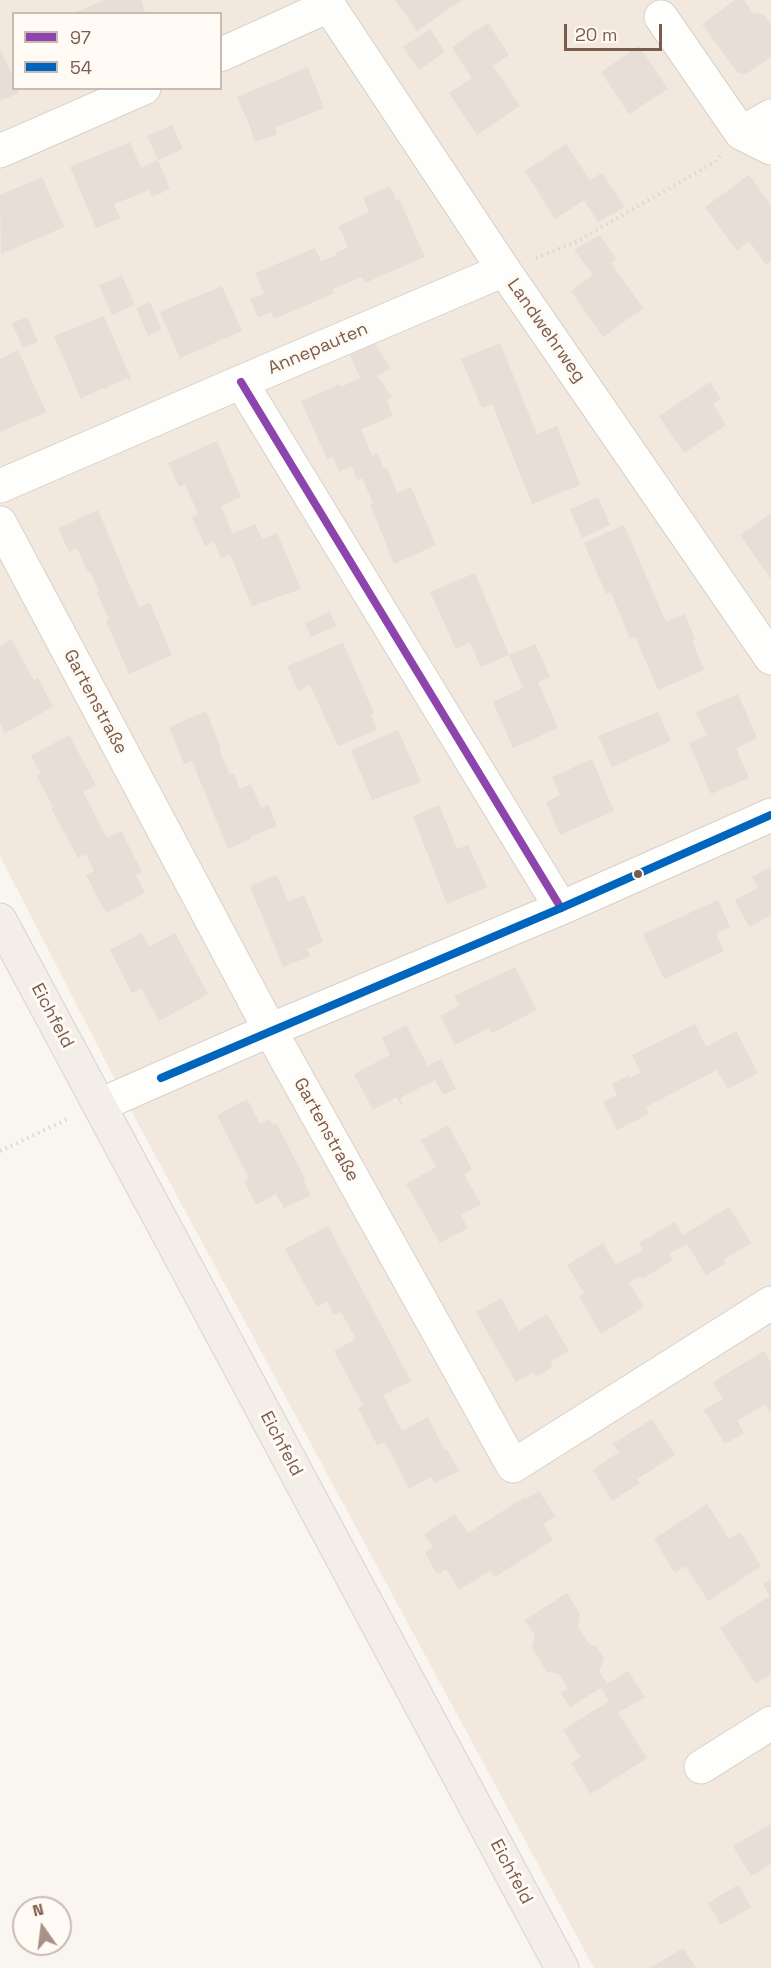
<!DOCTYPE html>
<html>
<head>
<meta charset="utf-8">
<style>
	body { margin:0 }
	#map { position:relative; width:771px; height:1968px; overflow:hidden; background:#f9f5f0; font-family:"Space Grotesk",sans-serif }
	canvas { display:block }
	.legend { position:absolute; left:12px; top:12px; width:210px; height:78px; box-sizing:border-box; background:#fffaf3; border:2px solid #cabbb1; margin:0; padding:8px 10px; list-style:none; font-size:18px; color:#7a5c4d }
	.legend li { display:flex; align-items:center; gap:12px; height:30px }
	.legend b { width:30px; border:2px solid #cabbb1 }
	.north { position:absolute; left:12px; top:1896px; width:60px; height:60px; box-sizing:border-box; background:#fffaf3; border:2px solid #cabbb1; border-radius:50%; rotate:346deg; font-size:16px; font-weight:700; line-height:24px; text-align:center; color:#7a5c4d }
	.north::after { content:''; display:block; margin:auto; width:21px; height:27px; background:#a69286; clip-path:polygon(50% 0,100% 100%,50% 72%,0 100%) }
	.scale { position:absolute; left:564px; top:24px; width:98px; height:27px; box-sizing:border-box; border:3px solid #7a5c4d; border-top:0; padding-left:8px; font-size:18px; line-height:21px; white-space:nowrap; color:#7a5c4d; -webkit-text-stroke:4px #fffaf3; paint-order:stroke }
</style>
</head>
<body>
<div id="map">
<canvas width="771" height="1968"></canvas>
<ul class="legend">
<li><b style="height:8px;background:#8e44ad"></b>97</li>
<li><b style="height:8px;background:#0065bd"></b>54</li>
</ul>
<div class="north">N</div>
<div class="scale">20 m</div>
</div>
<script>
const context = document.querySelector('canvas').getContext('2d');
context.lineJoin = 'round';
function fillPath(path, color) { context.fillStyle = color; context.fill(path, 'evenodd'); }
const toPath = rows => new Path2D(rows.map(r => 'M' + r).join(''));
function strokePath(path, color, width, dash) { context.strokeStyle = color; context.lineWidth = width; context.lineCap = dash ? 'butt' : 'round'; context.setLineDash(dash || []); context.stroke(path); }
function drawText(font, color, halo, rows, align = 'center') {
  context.font = font + ' "Space Grotesk",sans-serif'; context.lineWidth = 6; context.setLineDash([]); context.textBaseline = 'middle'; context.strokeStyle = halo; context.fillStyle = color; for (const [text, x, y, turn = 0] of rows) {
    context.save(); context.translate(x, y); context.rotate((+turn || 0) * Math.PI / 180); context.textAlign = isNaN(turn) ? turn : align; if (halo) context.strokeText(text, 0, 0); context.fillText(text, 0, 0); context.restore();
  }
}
const residential = toPath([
	[0,0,771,0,771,1968,594,1968,135,1118,0,856],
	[14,14,220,14,220,88,14,88]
]);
const building = toPath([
	[105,0,141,0,146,14,73,13],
	[395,0,462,0,417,31],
	[735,0,744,0,754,15,757,13,764,15,771,25,771,57,746,74,738,73,702,24],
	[488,23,509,55,493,66,520,106,477,135,449,93,472,78,452,47],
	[430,29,445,52,419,70,403,47],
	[639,46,668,89,629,114,601,72],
	[0,49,14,80,14,88,17,88,19,93,0,101],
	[308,67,324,108,275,128,277,134,255,142,249,124,237,97],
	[172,125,183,149,158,160,147,136],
	[130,142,141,168,158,160,170,189,152,197,150,190,114,204,120,218,96,228,70,167],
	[566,144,590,180,602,173,625,207,598,222,584,200,555,219,525,171],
	[749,175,771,205,771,261,766,265,749,241,737,251,705,207],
	[42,177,64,227,1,254,0,195],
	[390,186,396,200,399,199,425,257,365,283,362,277,333,289,334,293,274,319,271,312,258,317,250,299,264,294,255,273,315,248,321,261,337,255,336,253,348,247,339,226,369,212,363,198],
	[600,235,616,259,611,263,643,308,603,337,571,291,593,275,574,250],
	[122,276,135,305,112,315,99,285],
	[222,286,242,331,180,358,160,312],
	[150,302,161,329,148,336,136,308],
	[104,316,131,379,128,380,127,378,107,387,107,388,105,390,104,388,83,397,84,398,81,399,54,336],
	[27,317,38,342,23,348,12,323],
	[500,343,537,434,557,426,580,485,532,504,492,404,482,408,461,359],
	[375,344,390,368,377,376,392,397,387,400,393,416,361,429,372,456,378,453,384,469,387,468,397,493,411,487,436,545,394,564,370,504,373,503,362,478,357,480,352,467,339,472,333,457,327,459,301,401,340,384,341,387,360,378,350,355],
	[18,350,46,412,0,432,0,359],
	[710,382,721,399,713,404,726,425,684,453,659,416],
	[217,441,241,497,221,506,233,534,255,524,262,539,277,533,301,589,252,606,230,554,221,558,214,542,205,546,192,517,198,514,185,484,179,487,168,463],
	[598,497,610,525,582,538,570,509],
	[98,510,139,607,150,603,172,655,129,674,106,621,109,620,97,592,99,591,90,571,88,572,77,548,69,552,58,528],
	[771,513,771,579,740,535],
	[624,525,666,622,685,614,695,639,692,641,704,670,658,690,635,636,630,639,611,592,606,594,584,543],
	[475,573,509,655,481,667,470,643,456,649,430,592],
	[330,612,336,626,311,637,305,623],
	[11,639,34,680,38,678,53,707,5,733,0,723,0,646],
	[343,643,374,713,371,715,377,730,338,746,310,685,298,691,287,666],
	[535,644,550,677,538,682,558,728,513,748,493,702,523,688,509,655],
	[738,694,757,738,736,748,749,778,711,794,689,743,707,735,696,712],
	[206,711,221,748,219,749,230,775,234,773,240,789,251,784,261,808,269,805,277,826,250,837,251,839,228,849,192,761,184,764,169,727],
	[658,712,671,741,612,767,598,736],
	[398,730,421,782,372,800,351,750],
	[69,735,96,785,83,792,107,838,121,831,142,872,136,875,145,893,106,913,86,875,94,871,86,854,78,858,51,808,53,807,37,776,41,774,31,756],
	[592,759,614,811,560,835,546,802,560,795,552,777],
	[439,805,457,849,468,845,487,887,447,904,413,816],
	[771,867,771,915,749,927,735,900,758,888,752,877],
	[277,875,288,901,304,895,323,942,307,949,310,956,283,967,250,886],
	[718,900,730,927,716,934,724,951,664,979,643,934],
	[142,933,149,947,175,933,208,994,159,1021,141,988,132,993,110,950],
	[515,967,537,1010,492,1033,489,1028,455,1045,440,1016,459,1006,454,996],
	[695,1024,706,1047,736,1031,758,1073,728,1089,717,1070,646,1107,649,1114,617,1130,603,1102,617,1095,612,1084,629,1075,630,1078,641,1072,632,1055],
	[406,1025,428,1066,441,1059,456,1089,443,1095,435,1080,400,1098,403,1105,401,1105,397,1097,373,1110,354,1074,390,1055,382,1038],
	[247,1099,260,1124,270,1119,272,1125,276,1123,305,1179,303,1180,311,1195,284,1208,276,1194,256,1205,244,1181,249,1178,217,1115],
	[448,1125,472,1169,464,1174,481,1204,461,1215,468,1228,440,1243,406,1184,436,1167,421,1140],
	[729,1207,751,1243,724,1259,726,1263,706,1275,687,1244,669,1254,673,1260,642,1279,640,1276,629,1283,644,1307,601,1334,579,1296,584,1293,567,1265,603,1243,616,1265,643,1250,639,1243,675,1222,683,1235],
	[328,1226,411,1381,383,1395,402,1431,428,1417,445,1451,447,1450,459,1471,434,1483,431,1477,409,1489,385,1442,377,1445,358,1408,363,1405,334,1351,356,1339,341,1312,334,1315,327,1302,317,1307,285,1249],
	[501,1298,519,1331,547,1314,569,1351,550,1362,553,1367,536,1377,533,1372,516,1382,476,1312],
	[764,1351,771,1363,771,1413,765,1404,737,1421,744,1433,725,1444,704,1410,723,1399,713,1382],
	[652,1419,675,1455,637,1479,640,1483,612,1501,593,1470,619,1452,613,1444],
	[539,1491,555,1516,543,1524,553,1540,495,1577,490,1571,459,1590,446,1569,440,1573,436,1572,426,1555,426,1552,433,1547,424,1534,455,1514,468,1533,525,1497,526,1499],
	[707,1504,729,1539,740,1532,761,1566,708,1601,686,1566,675,1573,654,1539],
	[771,1579,771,1674,756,1684,720,1628,770,1596,763,1584],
	[567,1593,580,1614,578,1627,590,1645,596,1646,604,1658,599,1671,607,1684,628,1671,645,1697,618,1713,647,1758,591,1794,571,1763,581,1757,563,1730,609,1701,601,1688,570,1707,561,1693,568,1689,559,1674,547,1672,532,1648,535,1636,525,1620],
	[771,1824,771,1864,751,1876,733,1846],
	[738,1885,751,1907,721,1925,708,1903],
	[683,1948,696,1968,650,1968]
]);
const path = toPath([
	[536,258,574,243,715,162,720,156],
	[0,1151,70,1118]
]);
const minor = toPath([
	[325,0,504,270,771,658],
	[661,17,741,133,771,148],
	[220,55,328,6],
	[741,133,771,116],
	[0,151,144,88],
	[241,382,561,908],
	[0,486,241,382,504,270],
	[0,523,270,1030,513,1466,771,1303],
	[100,1105,270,1030,561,908,771,815],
	[701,1767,771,1723]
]);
const major = toPath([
	[0,920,562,1968]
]);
const bus1 = toPath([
	[241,382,561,908]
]);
const bus2 = toPath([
	[161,1078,561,908,771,815]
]);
const markers = [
	[638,874,5,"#7a5c4d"]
];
const streetNames = [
	["Landwehrweg",546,331,55],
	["Annepauten",318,349,-23],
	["Gartenstraße",95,702,62],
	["Eichfeld",52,1016,62],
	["Gartenstraße",326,1130,61],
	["Eichfeld",281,1444,62],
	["Eichfeld",511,1872,62]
];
fillPath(residential, '#f2e8de');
fillPath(building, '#e6ded7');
strokePath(minor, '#d7d1cb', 35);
strokePath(major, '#dad1cc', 35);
strokePath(path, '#dcd5d0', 4, [1.5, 4.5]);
strokePath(minor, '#fefefd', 33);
strokePath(major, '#f3eee8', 33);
strokePath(bus1, '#8e44ad', 8);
strokePath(bus2, '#0065bd', 8);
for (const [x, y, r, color] of markers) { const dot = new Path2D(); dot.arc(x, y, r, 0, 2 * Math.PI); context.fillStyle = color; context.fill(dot); strokePath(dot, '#fffaf3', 2); }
drawText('18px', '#7a5c4d', '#fffaf3', streetNames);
</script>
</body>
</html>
